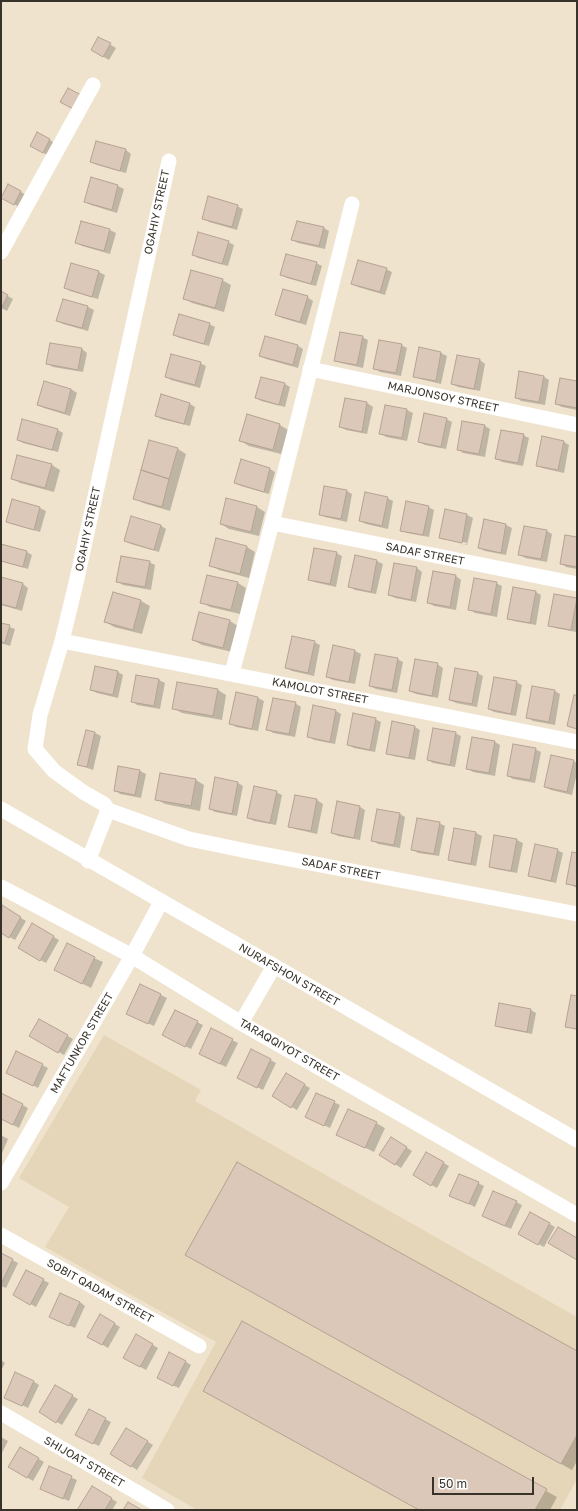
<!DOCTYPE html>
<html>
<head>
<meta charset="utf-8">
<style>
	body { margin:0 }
	#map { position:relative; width:578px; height:1511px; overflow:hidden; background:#efe3cd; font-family:"Golos Text",sans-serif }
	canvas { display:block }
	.frame { position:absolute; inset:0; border:2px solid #38332a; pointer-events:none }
	.scale { position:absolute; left:432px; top:1477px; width:102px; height:18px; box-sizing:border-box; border:2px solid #38332a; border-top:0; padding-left:5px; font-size:12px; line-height:14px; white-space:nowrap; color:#38332a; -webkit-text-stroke:3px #fff; paint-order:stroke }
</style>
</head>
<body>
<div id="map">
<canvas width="578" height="1511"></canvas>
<div class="frame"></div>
<div class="scale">50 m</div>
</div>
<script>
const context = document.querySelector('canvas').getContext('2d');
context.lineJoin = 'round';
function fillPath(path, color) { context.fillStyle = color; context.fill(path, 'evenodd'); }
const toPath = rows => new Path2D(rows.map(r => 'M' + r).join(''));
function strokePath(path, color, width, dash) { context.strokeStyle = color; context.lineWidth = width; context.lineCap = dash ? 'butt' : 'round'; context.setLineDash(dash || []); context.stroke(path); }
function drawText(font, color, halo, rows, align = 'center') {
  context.font = font + ' "Golos Text",sans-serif'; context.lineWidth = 3.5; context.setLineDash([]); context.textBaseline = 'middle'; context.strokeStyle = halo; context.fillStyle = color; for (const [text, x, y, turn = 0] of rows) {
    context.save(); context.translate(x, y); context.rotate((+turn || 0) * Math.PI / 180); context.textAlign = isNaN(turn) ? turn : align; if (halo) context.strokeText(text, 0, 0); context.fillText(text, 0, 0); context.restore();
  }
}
const built = toPath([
	[104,1035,201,1090,195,1101,577,1317,577,1479,560,1510,197,1510,142,1478,216,1342,45,1247,69,1207,19,1178]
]);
const shadow = toPath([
	[99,38,116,48,109,60,92,50],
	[38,134,55,143,49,156,31,146],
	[126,150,131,154,126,173,97,165,91,162],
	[91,179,118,186,124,189,117,213,91,205,85,202],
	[9,185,26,195,19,207,2,197],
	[237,206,243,209,237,230,209,222,203,218],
	[82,222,110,230,116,233,110,254,82,246,76,242],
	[324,228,329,231,325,249,298,243,293,240],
	[228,242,234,245,228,266,198,258,193,254],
	[316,263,322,266,316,286,287,278,281,275],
	[71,264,99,272,105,275,98,299,70,291,65,288],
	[386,269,392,272,385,295,358,287,352,284],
	[222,280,231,285,224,312,192,303,184,298],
	[1,292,13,299,7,311,1,308],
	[307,297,313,301,306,325,282,318,277,315],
	[63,300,88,307,94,310,88,331,63,324,58,321],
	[209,324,215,327,209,346,180,338,174,335],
	[362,337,368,340,363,368,341,363,335,360],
	[401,345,407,348,401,376,380,372,374,368],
	[298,346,303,349,298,368,266,359,260,356],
	[419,348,441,353,447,356,441,384,420,379,414,376],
	[82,349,87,353,83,372,53,367,47,363],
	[480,360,485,364,480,391,458,387,452,384],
	[200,363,206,366,200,388,171,380,166,376],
	[544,377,549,380,545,405,521,401,516,397],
	[45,382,71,389,77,393,70,416,44,408,38,405],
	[577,383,577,410,562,407,556,404],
	[285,384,290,387,285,407,261,401,256,397],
	[345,399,367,403,373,407,367,434,346,430,340,427],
	[190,404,195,407,190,426,161,419,156,415],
	[385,406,407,410,413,413,407,441,386,437,380,433],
	[247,416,280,425,288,430,281,454,249,446,241,441],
	[446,419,452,422,446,449,425,445,419,442],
	[463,422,485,426,490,429,485,457,463,453,458,449],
	[58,430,63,433,58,452,23,443,18,440],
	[523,435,529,438,523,466,502,462,496,458],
	[542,438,564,442,569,445,564,473,542,468,537,465],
	[178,449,186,454,170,511,143,503,134,498],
	[52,465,60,470,54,492,20,483,12,478],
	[270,469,275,472,269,494,241,486,235,483],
	[325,487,347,491,352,494,347,522,325,517,320,514],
	[387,498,393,501,388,529,366,524,360,521],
	[13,500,40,508,46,511,40,532,12,524,7,521],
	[257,507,265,512,259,536,229,529,221,524],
	[428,507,434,510,429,537,407,533,401,530],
	[445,510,467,515,473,518,467,545,445,540,466,545,467,543,445,538,445,540,440,538],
	[484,520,506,525,512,528,506,555,485,551,479,548],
	[160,525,166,529,159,552,131,544,125,541],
	[547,531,552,534,547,562,525,558,519,554],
	[577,538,577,569,566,567,561,563],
	[247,547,255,552,249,578,219,570,210,565],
	[1,548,27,552,32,555,28,569,1,561],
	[336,553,342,556,336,587,314,582,309,579],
	[355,556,377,561,383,564,376,594,355,590,349,586],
	[149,562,155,565,151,590,123,585,117,581],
	[417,568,422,572,416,602,395,598,389,595],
	[434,572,456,576,461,580,456,610,434,606,429,603],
	[208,576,238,583,246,588,240,614,210,607,201,602],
	[1,578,23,584,28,588,22,611,1,605],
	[496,583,502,586,497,617,475,613,469,609],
	[536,592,541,595,536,625,514,621,508,618],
	[113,593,141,601,150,606,142,634,114,627,106,622],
	[576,599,576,632,555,628,549,625],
	[230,621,238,626,232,652,202,645,193,640],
	[1,624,15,629,10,646,1,643],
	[314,642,320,645,314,676,292,671,286,668],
	[333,646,355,651,361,654,355,684,333,680,327,677],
	[397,659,403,662,397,693,376,689,370,686],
	[437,664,443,668,438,698,416,694,410,691],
	[118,672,123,675,118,698,97,693,91,690],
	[477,673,483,676,477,707,456,703,450,700],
	[137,676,159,680,165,683,160,709,137,705,132,701],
	[516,682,522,685,516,716,494,712,489,709],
	[218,690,226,695,222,720,182,713,173,708],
	[555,691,560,694,555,725,533,721,527,717],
	[236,693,258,698,264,701,258,731,236,727,230,723],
	[295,703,301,707,295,737,273,733,267,729],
	[336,711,341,714,335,744,314,740,308,736],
	[375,719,381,722,375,752,354,748,348,745],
	[415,727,420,730,415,760,393,756,387,753],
	[87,731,95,733,101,736,93,770,79,765],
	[455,733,461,736,455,767,433,763,428,760],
	[495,742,500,745,495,776,473,772,467,768],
	[535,749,541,752,535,783,513,779,508,776],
	[573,761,577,763,577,773,572,795,551,790,545,787],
	[119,767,140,771,146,774,141,798,120,794,115,790],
	[196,780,204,785,200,811,165,804,156,799],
	[238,783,243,786,237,816,215,812,210,809],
	[276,792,282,795,276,825,254,821,248,818],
	[295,796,317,800,323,804,317,834,295,829,289,826],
	[360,807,365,810,360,840,338,836,332,833],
	[400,814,405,817,400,848,378,844,372,840],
	[439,823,445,826,439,856,418,853,412,849],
	[454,829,476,833,482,836,476,866,454,862,449,859],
	[495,836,517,840,523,843,517,873,495,869,490,866],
	[557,850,563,853,556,883,535,878,529,875],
	[577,854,577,888,567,883],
	[2,907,26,921,15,940,1,932],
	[33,925,59,940,46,963,19,948],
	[94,958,103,962,91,988,63,974],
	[140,985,167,998,154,1026,133,1017],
	[577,997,577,1030,566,1026],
	[531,1010,536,1013,532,1034,502,1028,496,1025],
	[39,1020,73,1039,64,1055,30,1036],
	[197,1022,203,1025,191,1049,169,1038],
	[232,1040,238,1043,226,1067,205,1057],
	[251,1050,276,1063,263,1090,243,1080],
	[17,1052,48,1068,38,1088,13,1075],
	[286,1074,310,1088,297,1110,273,1096],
	[1,1094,28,1108,19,1128,1,1119],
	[316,1094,340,1105,330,1128,312,1120],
	[376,1123,385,1128,374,1152,338,1135],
	[1,1135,8,1139,1,1156],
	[391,1138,412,1151,401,1168,381,1155],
	[426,1153,449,1166,437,1188,414,1175],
	[478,1183,484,1186,475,1207,456,1198],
	[516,1202,522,1205,511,1229,488,1219],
	[531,1213,555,1227,544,1247,519,1234],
	[1,1254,18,1263,6,1288,1,1286],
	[187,1254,577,1352,577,1461,572,1470],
	[43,1280,49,1283,36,1307,14,1295],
	[80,1302,85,1306,75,1328,56,1320],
	[100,1315,120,1327,108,1348,88,1336],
	[243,1322,557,1497,550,1510,420,1510],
	[137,1336,158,1348,146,1370,124,1358],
	[1,1360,5,1363,1,1371],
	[186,1362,191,1365,179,1388,163,1381],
	[33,1381,39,1385,28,1408,11,1400],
	[55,1386,78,1399,62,1425,40,1412],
	[105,1419,111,1422,99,1446,82,1438],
	[127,1429,153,1445,137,1470,111,1453],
	[1,1437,8,1441,1,1455],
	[20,1448,44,1462,33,1481,9,1466],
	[50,1468,77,1480,69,1501,41,1489],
	[92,1487,117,1502,112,1510,79,1510]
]);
const building = toPath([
	[98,37,111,43,103,57,91,50,98,37],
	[68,88,81,95,73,109,60,102,68,88],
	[37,132,50,139,43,153,30,146,37,132],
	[96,141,126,149,120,171,90,162,96,141],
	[91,177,118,185,112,210,84,202,91,177],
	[8,184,21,191,14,205,1,198,8,184],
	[208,196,238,205,232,227,202,219,208,196],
	[81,221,110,229,104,251,75,243,81,221],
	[297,221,324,227,319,246,291,240,297,221],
	[198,232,229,241,222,264,192,255,198,232],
	[286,254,317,262,311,284,280,275,286,254],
	[358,260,387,268,380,292,351,284,358,260],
	[71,263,99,271,92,297,64,288,71,263],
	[191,270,223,279,215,308,183,299,191,270],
	[283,289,308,296,300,322,275,315,283,289],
	[1,291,8,295,1,309,1,291],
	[63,299,88,306,82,328,56,321,63,299],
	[179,314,210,323,204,344,173,335,179,314],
	[340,332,363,336,357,365,334,361,340,332],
	[265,336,298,345,293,365,259,356,265,336],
	[379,340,402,344,396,373,373,369,379,340],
	[50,343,82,348,78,370,46,364,50,343],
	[419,347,441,352,436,381,413,377,419,347],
	[171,354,201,362,195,385,165,377,171,354],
	[457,355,480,359,474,389,451,384,457,355],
	[519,371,544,376,539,402,515,398,519,371],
	[261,377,285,383,279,405,255,398,261,377],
	[560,378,577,381,577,408,555,404,560,378],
	[44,381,71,389,65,413,37,405,44,381],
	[161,394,190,403,184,424,155,416,161,394],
	[345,398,367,402,362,432,339,427,345,398],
	[385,405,407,409,402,438,379,434,385,405],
	[424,413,447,418,441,447,418,442,424,413],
	[247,414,280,424,273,450,239,441,247,414],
	[22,419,58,429,52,450,17,440,22,419],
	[462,421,485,425,479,454,457,450,462,421],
	[501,430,524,434,518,463,495,459,501,430],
	[542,436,564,441,558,470,536,466,542,436],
	[149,440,178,448,169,479,141,470,149,440],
	[17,455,52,464,45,488,11,479,17,455],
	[241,459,270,468,264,492,234,483,241,459],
	[141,470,169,479,162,507,133,499,141,470],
	[324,486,347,490,341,519,319,515,324,486],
	[365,492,388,497,382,526,359,521,365,492],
	[226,498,257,506,251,532,220,524,226,498],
	[12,499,40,507,34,530,6,522,12,499],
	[406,501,429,506,423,535,400,531,406,501],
	[445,509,467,514,462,543,439,538,445,509],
	[131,516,161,525,154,550,124,541,131,516],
	[484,519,506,524,501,553,478,548,484,519],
	[524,526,547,530,541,559,518,555,524,526],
	[565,535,577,537,577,567,560,564,565,535],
	[216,538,247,546,240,574,209,566,216,538],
	[1,544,27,551,23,567,1,561,1,544],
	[314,548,337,552,330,584,308,580,314,548],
	[355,555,377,560,371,592,348,587,355,555],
	[121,556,150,561,145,587,116,582,121,556],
	[394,563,417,567,411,600,388,595,394,563],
	[433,571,456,575,450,607,427,603,433,571],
	[207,575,238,582,231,610,200,603,207,575],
	[1,577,23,583,16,608,1,604,1,577],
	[474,578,497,582,491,614,468,610,474,578],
	[513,587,536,591,530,623,507,619,513,587],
	[113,592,141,600,133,630,104,622,113,592],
	[554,594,577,598,571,630,548,626,554,594],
	[199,612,230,620,223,648,192,640,199,612],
	[1,623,10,625,5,643,1,642,1,623],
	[292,636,315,641,308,673,285,668,292,636],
	[333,645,355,650,349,682,326,677,333,645],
	[375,654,398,658,392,690,369,686,375,654],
	[415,659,438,663,432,696,409,691,415,659],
	[95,666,118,671,113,695,90,690,95,666],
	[455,668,478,672,472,704,449,700,455,668],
	[136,675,159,679,154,706,131,702,136,675],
	[494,677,517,681,511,714,488,709,494,677],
	[177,682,218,689,213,716,172,709,177,682],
	[532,686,555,690,549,722,526,718,532,686],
	[236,692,258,697,252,729,229,724,236,692],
	[574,695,577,695,577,729,567,726,574,695],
	[273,698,296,702,289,734,266,730,273,698],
	[313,705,336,710,330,742,307,737,313,705],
	[353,713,376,718,370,750,347,745,353,713],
	[392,721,415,726,409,758,386,754,392,721],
	[433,728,456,732,450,765,427,760,433,728],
	[86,730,95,732,87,767,77,765,86,730],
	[472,737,495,741,489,773,466,769,472,737],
	[513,744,536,748,530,780,507,776,513,744],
	[551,755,574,760,567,792,544,787,551,755],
	[118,766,140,770,135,795,114,791,118,766],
	[160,773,196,779,191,806,155,800,160,773],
	[215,777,238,782,232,814,209,809,215,777],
	[254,786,277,791,270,823,247,818,254,786],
	[295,795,317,799,311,831,288,827,295,795],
	[337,801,360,806,354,838,331,833,337,801],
	[377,809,400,813,394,845,371,841,377,809],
	[417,818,440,822,434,854,411,850,417,818],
	[454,828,476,832,471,864,448,860,454,828],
	[494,835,517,839,511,871,489,867,494,835],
	[535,844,558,849,551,881,528,876,535,844],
	[572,852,577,853,577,886,566,884,572,852],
	[2,905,21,917,9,938,1,933,2,905],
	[32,923,54,936,40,961,18,948,32,923],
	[67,943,95,957,82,984,54,970,67,943],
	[140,984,161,994,148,1024,126,1014,140,984],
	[571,995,577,996,577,1029,565,1027,571,995],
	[499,1003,531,1009,527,1032,495,1026,499,1003],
	[175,1010,198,1021,185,1047,162,1035,175,1010],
	[39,1019,68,1035,58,1053,29,1036,39,1019],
	[211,1028,233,1039,220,1064,199,1054,211,1028],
	[251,1049,271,1059,257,1088,237,1078,251,1049],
	[16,1051,43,1064,33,1086,6,1073,16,1051],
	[286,1073,305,1084,291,1108,272,1096,286,1073],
	[1,1093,23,1104,13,1125,1,1119,1,1093],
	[316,1093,335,1101,324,1126,305,1117,316,1093],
	[348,1109,377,1122,365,1148,336,1135,348,1109],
	[391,1137,407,1147,395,1165,379,1155,391,1137],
	[426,1152,444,1162,431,1186,413,1175,426,1152],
	[237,1162,577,1351,577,1435,561,1464,185,1255,237,1162],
	[459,1174,479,1182,469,1204,449,1196,459,1174],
	[493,1191,517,1201,505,1226,482,1216,493,1191],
	[530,1212,550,1223,538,1245,518,1234,530,1212],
	[558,1227,577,1238,577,1260,548,1243,558,1227],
	[1,1253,13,1259,1,1284,1,1253],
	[26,1270,44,1279,30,1305,13,1295,26,1270],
	[60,1293,80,1302,69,1326,49,1317,60,1293],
	[100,1314,115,1323,102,1345,87,1337,100,1314],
	[242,1321,547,1489,535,1510,419,1510,203,1391,242,1321],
	[136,1334,153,1344,140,1367,123,1358,136,1334],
	[169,1352,186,1361,173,1386,157,1378,169,1352],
	[15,1372,34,1381,22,1406,4,1398,15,1372],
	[55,1385,73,1395,56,1423,39,1412,55,1385],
	[89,1409,106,1418,93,1444,75,1435,89,1409],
	[126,1428,148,1441,131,1467,110,1454,126,1428],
	[20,1447,39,1458,27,1478,8,1467,20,1447],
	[49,1466,72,1476,63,1499,40,1489,49,1466],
	[92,1486,112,1498,105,1510,77,1510,92,1486],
	[128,1502,142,1510,123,1510,128,1502]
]);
const minor = toPath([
	[1,252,93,85],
	[310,369,577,425],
	[272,523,577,584],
	[62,641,577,742],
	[232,673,272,523,352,204],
	[1,809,577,1140],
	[108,810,189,839,247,851,577,914],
	[88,861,108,810,104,804,83,792,54,771,35,749,40,715,62,641,76,583,169,161],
	[1,887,132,956,241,1023,577,1215],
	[241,1023,274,966],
	[1,1183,132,956,161,902],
	[1,1235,199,1346],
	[1,1413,167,1510]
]);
const streetNames = [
	["OGAHIY STREET",157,212,-78],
	["MARJONSOY STREET",443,397,12],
	["OGAHIY STREET",88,529,-78],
	["SADAF STREET",425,554,11],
	["KAMOLOT STREET",320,691,11],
	["SADAF STREET",341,869,11],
	["NURAFSHON STREET",289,975,30],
	["MAFTUNKOR STREET",82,1043,-60],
	["TARAQQIYOT STREET",289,1050,30],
	["SOBIT QADAM STREET",100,1291,29],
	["SHIJOAT STREET",84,1462,30]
];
fillPath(built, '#e6d6b9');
fillPath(shadow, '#0003');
fillPath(building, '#dcc8b8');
strokePath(building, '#b5a292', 1);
strokePath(minor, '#fff', 15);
drawText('11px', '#38332a', '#fff', streetNames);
</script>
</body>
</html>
